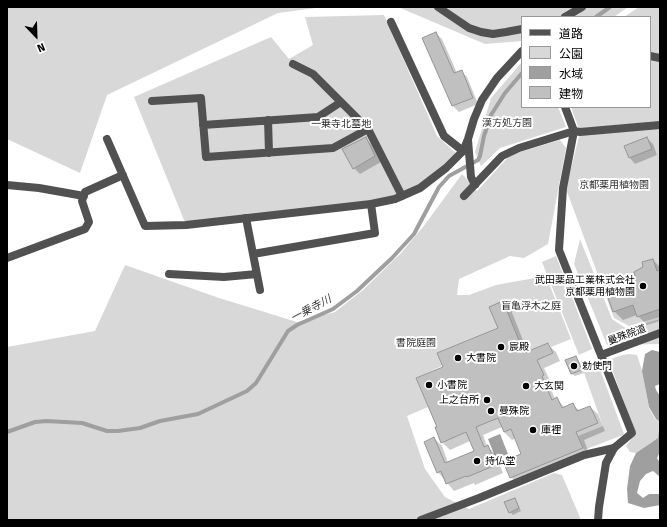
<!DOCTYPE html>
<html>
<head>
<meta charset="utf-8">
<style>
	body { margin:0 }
	#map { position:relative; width:667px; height:527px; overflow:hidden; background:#fff; font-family:"Fira Sans","Noto Sans JP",sans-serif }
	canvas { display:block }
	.frame { position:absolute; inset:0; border:8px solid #000; pointer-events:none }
	.legend { position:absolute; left:521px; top:16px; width:130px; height:92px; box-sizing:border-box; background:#fff; border:1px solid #999; margin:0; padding:5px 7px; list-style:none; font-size:12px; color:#000 }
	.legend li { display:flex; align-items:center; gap:8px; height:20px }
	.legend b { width:20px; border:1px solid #999 }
	.north { position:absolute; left:16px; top:16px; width:40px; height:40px; -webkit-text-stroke:3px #fff; paint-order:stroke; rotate:157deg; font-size:11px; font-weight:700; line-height:16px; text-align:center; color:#000 }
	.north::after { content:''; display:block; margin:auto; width:14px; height:18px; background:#000; clip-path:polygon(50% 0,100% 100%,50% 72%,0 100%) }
</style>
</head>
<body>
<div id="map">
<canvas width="667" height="527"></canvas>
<div class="frame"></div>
<ul class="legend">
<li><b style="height:5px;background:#515151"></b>道路</li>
<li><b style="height:11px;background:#d8d8d8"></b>公園</li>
<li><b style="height:11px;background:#9f9f9f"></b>水域</li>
<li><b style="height:11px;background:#c0c0c0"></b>建物</li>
</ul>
<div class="north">N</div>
</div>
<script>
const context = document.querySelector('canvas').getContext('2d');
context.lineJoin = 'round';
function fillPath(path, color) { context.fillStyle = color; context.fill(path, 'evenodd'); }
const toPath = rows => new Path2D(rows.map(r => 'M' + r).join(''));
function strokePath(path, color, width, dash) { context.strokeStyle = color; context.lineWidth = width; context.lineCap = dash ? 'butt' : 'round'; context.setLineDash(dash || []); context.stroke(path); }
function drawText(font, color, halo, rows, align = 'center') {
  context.font = font + ' "Fira Sans","Noto Sans JP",sans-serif'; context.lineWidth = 4; context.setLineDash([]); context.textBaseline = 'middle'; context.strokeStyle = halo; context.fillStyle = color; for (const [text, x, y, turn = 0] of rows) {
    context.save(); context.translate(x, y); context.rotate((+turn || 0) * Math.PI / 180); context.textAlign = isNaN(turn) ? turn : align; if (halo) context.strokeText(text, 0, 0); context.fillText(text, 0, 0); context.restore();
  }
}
const green = toPath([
	[7,7,323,7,278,13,107,95,80,173,7,139],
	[398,7,628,7,614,17,522,17,522,41,485,44],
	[639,7,660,7,660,317,629,326,614,318,566,189,580,132,571,107,650,107,650,17,624,17],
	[384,15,437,136,459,156,420,188,395,199,186,225,134,97,271,37,289,59,313,45,305,17],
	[522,62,522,107,558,107,566,127,500,148,481,166,475,152,491,98],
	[560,140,566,148,548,244,524,258,510,256,459,279,457,295,469,295,496,285,546,276,571,339,551,347,549,343,524,353,511,322,437,353,442,366,416,378,428,407,407,416,425,469,445,497,469,509,554,473,562,475,581,520,7,520,7,347,95,331,125,265,219,298,297,322,335,312,363,290,401,253,423,227,462,174,477,191,510,155],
	[580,239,612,319,627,329,660,319,660,344,607,345,574,264],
	[556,256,592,349,579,355,542,262],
	[629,354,637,355,642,370,649,408,655,419,660,422,658,438,636,453,630,452,626,446,634,436,634,429,610,364,611,359,619,356],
	[598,364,624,434,623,435,584,450,578,436,603,426,583,370]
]);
const water = toPath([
	[652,350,660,352,660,384,655,386,656,390,660,396,659,410,660,413,660,452,657,458,660,463,660,479,659,476,653,471,646,474,640,481,637,493,643,498,649,494,660,494,660,505,644,508,628,503,627,489,630,466,636,453,658,438,660,422,656,419,649,407,642,371,645,354],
	[500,434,508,454,496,459,488,439]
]);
const shadow = toPath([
	[436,33,442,39,457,73,461,71,467,77,478,104,459,112,453,106,423,39],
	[365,138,371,144,381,162,360,174,354,168],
	[647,138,653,144,657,155,635,164,630,158,625,147],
	[653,260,660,267,660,321,647,325,637,315,623,320,614,311,629,289,638,280,644,268],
	[503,302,511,310,528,353,548,345,556,352,560,361,544,368,551,383,549,384,555,399,557,399,565,408,573,405,580,411,590,407,598,414,605,431,584,440,590,456,519,485,511,477,523,454,516,438,512,440,504,432,502,427,483,435,487,446,495,454,503,473,475,485,474,483,454,491,438,472,434,438,442,446,448,463,475,452,470,441,450,450,442,442,438,427,444,367,499,329],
	[576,357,578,359,584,373,575,376,572,374,566,360],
	[515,499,517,502,521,511,513,515,510,512]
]);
const stream = toPath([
	[596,17,610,7],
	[7,432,35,422,47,421,82,423,107,431,118,431,140,428,160,421,198,414,247,391,256,383,288,331,297,325,333,309,357,291,392,258,414,234,439,187,449,176,478,160,480,156,484,136,491,115,505,93,522,73]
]);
const building = toPath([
	[436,32,454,73,462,70,473,98,452,106,422,38,436,32],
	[366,137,375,156,353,169,342,149,366,137],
	[647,137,652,149,629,158,624,146,647,137],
	[653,259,657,271,660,270,660,309,637,317,633,305,613,312,607,295,627,288,626,283,636,280,634,272,643,267,642,262,653,259],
	[503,301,524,353,548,343,553,353,537,360,544,375,542,376,552,400,557,397,562,408,573,403,577,411,590,406,598,423,576,432,583,448,510,478,503,461,521,454,511,429,504,432,498,418,476,427,484,447,488,445,496,465,467,477,466,476,446,484,441,471,437,473,424,442,434,437,445,463,474,451,466,432,441,443,435,427,437,427,416,378,443,367,437,353,498,328,489,307,503,301],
	[576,356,582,370,571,374,565,360,576,356],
	[515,498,519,508,509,513,504,502,515,498]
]);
const service = toPath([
	[391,22,444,136,463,151],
	[650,56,660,58],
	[293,64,313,74,368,129,402,196],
	[152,101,201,98,206,157,333,148,368,129],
	[268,120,269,153],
	[203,125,318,117,341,102],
	[574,131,580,132,660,125],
	[246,218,260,290],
	[253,254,375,233,371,204],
	[169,274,224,277,257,274],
	[421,520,479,498,584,455,614,448]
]);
const minor = toPath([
	[438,7,469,28,481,32,493,34,506,32,522,29],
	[565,17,582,7],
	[565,107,574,131,563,188,559,250,632,433,614,448,606,463,599,507,598,520],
	[107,139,145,226,186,225,371,204,395,199,420,188,446,168,463,151,468,139,474,119,482,100,497,78,522,51],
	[468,140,471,177,475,185],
	[7,185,39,188,84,196],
	[464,196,502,156,519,148,574,131],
	[7,258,85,229,89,222,82,201,85,192,123,175],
	[601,355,660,333]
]);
const markers = [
	[643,286,4,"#000"],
	[501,347,4,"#000"],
	[458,358,4,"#000"],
	[574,366,4,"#000"],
	[429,385,4,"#000"],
	[526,386,4,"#000"],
	[487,400,4,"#000"],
	[491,411,4,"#000"],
	[533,430,4,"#000"],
	[477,461,4,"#000"]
];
const parkNames = [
	["漢方処方園",507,123],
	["一乗寺北墓地",341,124],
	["京都薬用植物園",614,185],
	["盲亀浮木之庭",531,306],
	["書院庭園",416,343]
];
const poiNames = [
	["武田薬品工業株式会社",635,280,"right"],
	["京都薬用植物園",635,292,"right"],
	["宸殿",509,347],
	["大書院",466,358],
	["勅使門",582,366],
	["小書院",437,385],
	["大玄関",534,386],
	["上之台所",479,400,"right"],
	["曼殊院",499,411],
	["庫裡",541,430],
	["持仏堂",485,461]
];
const streetNames = [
	["曼殊院道",627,335,-20]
];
const waterNames = [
	["一乗寺川",311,309,-28]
];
fillPath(green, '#d8d8d8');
fillPath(water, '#9f9f9f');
fillPath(shadow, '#0003');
strokePath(stream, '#9f9f9f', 4);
fillPath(building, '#c0c0c0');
strokePath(building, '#959595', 1);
strokePath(service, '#515151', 8);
strokePath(minor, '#515151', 8);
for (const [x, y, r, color] of markers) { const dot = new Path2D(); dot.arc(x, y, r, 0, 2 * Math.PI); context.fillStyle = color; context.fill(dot); strokePath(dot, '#fff', 1.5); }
drawText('10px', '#2f2f2f', '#fff', parkNames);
drawText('10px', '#000', '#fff', poiNames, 'left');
drawText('10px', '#000', '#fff', streetNames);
drawText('italic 11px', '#404040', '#fff', waterNames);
</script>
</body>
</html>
